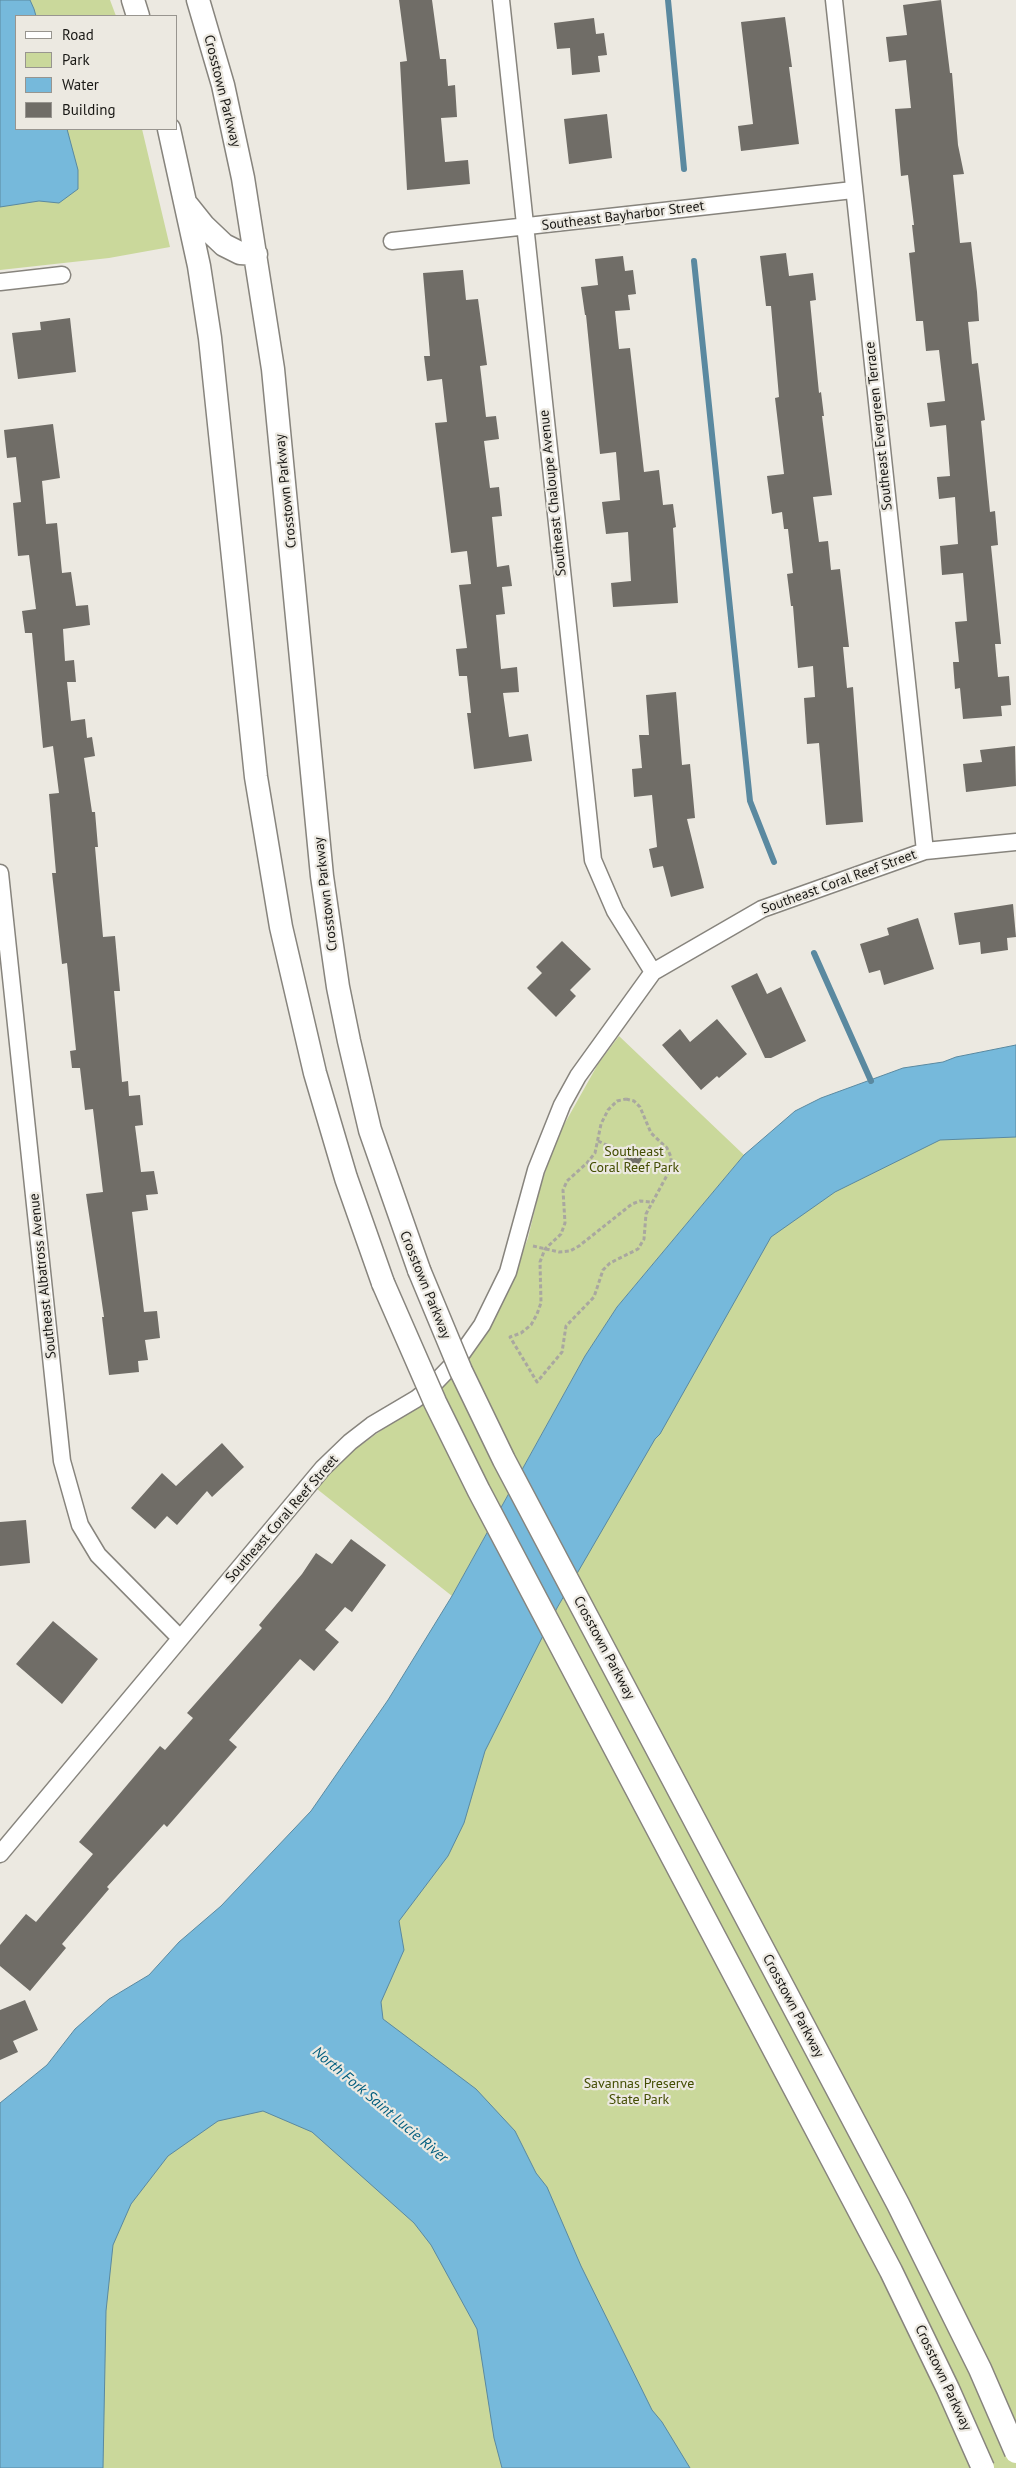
<!DOCTYPE html>
<html>
<head>
<meta charset="utf-8">
<style>
	body { margin:0 }
	#map { position:relative; width:1016px; height:2468px; overflow:hidden; background:#ece9e1; font-family:"PT Sans",sans-serif }
	canvas { display:block }
	.legend { position:absolute; left:15px; top:15px; width:162px; height:115px; box-sizing:border-box; background:#ece9e1; border:1px solid #98958f; margin:0; padding:6px 9px; list-style:none; font-size:15px; color:#191815 }
	.legend li { display:flex; align-items:center; gap:10px; height:25px }
	.legend b { width:25px; border:1px solid #98958f }
</style>
</head>
<body>
<div id="map">
<canvas width="1016" height="2468"></canvas>
<ul class="legend">
<li><b style="height:6px;background:#fff"></b>Road</li>
<li><b style="height:14px;background:#cad89b"></b>Park</li>
<li><b style="height:14px;background:#76b9db"></b>Water</li>
<li><b style="height:14px;background:#706d67"></b>Building</li>
</ul>
</div>
<script>
const context = document.querySelector('canvas').getContext('2d');
context.lineJoin = 'round';
function fillPath(path, color) { context.fillStyle = color; context.fill(path, 'evenodd'); }
const toPath = rows => new Path2D(rows.map(r => 'M' + r).join(''));
function strokePath(path, color, width, dash) { context.strokeStyle = color; context.lineWidth = width; context.lineCap = dash ? 'butt' : 'round'; context.setLineDash(dash || []); context.stroke(path); }
function drawText(font, color, halo, rows, align = 'center') {
  context.font = font + ' "PT Sans",sans-serif'; context.lineWidth = 4.5; context.setLineDash([]); context.textBaseline = 'middle'; context.strokeStyle = halo; context.fillStyle = color; for (const [text, x, y, turn = 0] of rows) {
    context.save(); context.translate(x, y); context.rotate((+turn || 0) * Math.PI / 180); context.textAlign = isNaN(turn) ? turn : align; if (halo) context.strokeText(text, 0, 0); context.fillText(text, 0, 0); context.restore();
  }
}
const green = toPath([
	[0,0,110,0,116,16,16,16,16,129,142,129,170,247,109,258,0,270],
	[619,1036,744,1155,617,1307,585,1356,452,1596,317,1489,335,1465,350,1453,401,1416,450,1376,486,1335,505,1298,528,1238,540,1188,556,1139,598,1064],
	[1016,1094,1016,2468,0,2468,0,2218,829,1138]
]);
const water = toPath([
	[0,0,30,0,34,9,36,16,16,16,16,129,67,129,78,170,78,189,59,203,39,201,0,207,0,0],
	[1016,1045,1016,1137,940,1140,835,1192,771,1237,660,1434,655,1439,557,1608,485,1751,464,1823,448,1856,399,1921,404,1950,381,2002,383,2019,476,2089,515,2131,536,2173,547,2187,581,2266,652,2410,662,2422,690,2468,502,2468,494,2438,477,2329,431,2245,414,2223,312,2132,263,2111,218,2121,168,2156,131,2204,113,2245,106,2311,103,2468,0,2468,0,2103,47,2065,75,2029,109,1999,149,1975,179,1942,221,1906,311,1811,388,1700,452,1596,585,1356,617,1307,744,1155,795,1111,821,1098,903,1068,943,1062,956,1057,1016,1045]
]);
const stream = toPath([
	[668,0,684,169],
	[694,261,750,801,774,862],
	[814,953,871,1081]
]);
const building = toPath([
	[399,0,432,0,440,59,446,59,448,86,455,85,457,117,441,118,445,162,468,160,470,184,407,190,400,62,407,61],
	[941,0,950,73,952,73,958,145,964,174,953,175,960,243,971,242,977,292,979,321,968,322,972,364,978,363,985,420,981,421,990,512,995,511,998,545,991,546,1001,644,995,644,998,677,1009,676,1011,705,1001,706,1002,716,963,719,960,688,955,689,953,662,959,662,955,622,967,621,963,573,942,575,940,546,958,544,955,497,939,499,937,477,950,476,946,425,930,427,927,403,945,401,939,350,926,351,923,321,916,321,909,253,915,252,912,225,914,225,908,175,901,176,895,109,911,108,906,60,889,62,886,37,907,35,903,5],
	[785,17,792,67,789,67,799,144,741,151,738,126,753,124,741,22],
	[594,18,596,34,604,33,607,55,598,56,600,72,572,75,570,48,557,49,554,23],
	[607,114,612,158,569,164,564,119],
	[786,253,789,276,813,273,816,300,810,301,819,393,821,392,824,416,822,416,832,495,813,497,819,542,828,541,831,570,840,569,849,647,843,647,847,688,853,687,863,822,826,825,819,743,807,744,804,698,815,697,813,666,798,668,793,606,791,606,787,574,793,573,788,529,784,529,782,512,772,514,767,476,784,474,775,398,779,397,771,306,766,306,760,256],
	[623,256,625,271,633,270,636,294,628,295,630,310,615,311,619,349,630,348,644,472,659,470,663,505,673,504,676,527,673,528,678,603,613,607,611,583,631,581,628,532,606,534,602,502,620,500,616,452,600,454,586,315,585,315,581,287,598,285,595,259],
	[463,270,466,300,478,299,487,365,480,366,486,417,496,416,499,439,484,441,490,488,499,487,502,516,492,517,497,567,509,565,512,586,502,587,505,614,496,615,501,669,517,667,519,692,503,693,509,737,528,734,532,761,474,769,467,713,471,713,467,676,459,676,456,649,467,648,459,585,471,584,467,551,451,553,435,423,447,422,442,379,427,381,424,356,430,356,423,273],
	[70,318,76,372,18,379,12,333,41,330,40,322],
	[53,424,60,478,42,481,46,524,57,523,62,573,71,572,76,606,88,605,90,625,63,629,65,661,74,660,76,682,67,682,71,721,85,719,87,738,92,737,95,756,84,758,92,812,95,812,98,847,95,847,103,937,115,936,120,991,114,991,122,1082,128,1081,129,1096,140,1095,143,1125,135,1126,141,1172,154,1171,158,1194,146,1195,148,1210,132,1212,144,1312,157,1311,160,1338,145,1340,148,1360,138,1361,139,1372,109,1375,102,1317,104,1317,86,1194,103,1192,93,1109,85,1110,80,1068,72,1068,70,1051,76,1050,67,963,62,964,52,873,56,873,49,794,59,793,53,746,43,748,32,633,25,633,22,611,36,609,29,555,18,556,13,503,21,502,16,457,7,458,4,430],
	[676,692,682,765,690,764,695,818,687,819,704,888,671,897,663,866,653,868,649,849,657,847,652,795,634,797,632,769,642,768,639,735,649,735,646,695],
	[1015,746,1016,786,966,792,963,764,982,762,980,750],
	[1013,904,1016,937,1007,938,1008,950,981,954,980,942,959,945,954,913],
	[918,918,934,969,884,985,880,970,869,973,860,944,889,935,887,928],
	[562,941,591,969,570,990,576,996,556,1017,527,988,542,973,536,967],
	[757,973,767,994,781,987,806,1041,771,1058,765,1058,731,986],
	[717,1019,747,1054,719,1078,717,1076,701,1090,662,1045,680,1029,690,1042],
	'624 1157a9 9 0 1 1 18 0a9 9 0 1 1-18 0Z',
	[222,1443,244,1467,212,1497,207,1491,177,1525,167,1516,155,1529,131,1508,162,1473,176,1486],
	[26,1520,30,1563,0,1566,0,1522],
	[351,1539,386,1565,352,1612,345,1607,325,1630,339,1642,314,1671,300,1659,229,1740,237,1747,167,1827,164,1824,107,1887,109,1889,62,1944,66,1948,30,1991,0,1966,0,1945,26,1914,36,1922,93,1854,79,1842,160,1746,165,1750,193,1718,187,1713,262,1628,259,1625,302,1574,316,1553,332,1564],
	[53,1621,98,1659,62,1704,16,1664],
	[25,2000,38,2030,13,2041,18,2052,0,2060,0,2010]
]);
const path = toPath([
	[626,1099,634,1101,640,1107,651,1133,667,1148,671,1157,671,1168,646,1214,644,1239,638,1249,610,1263,603,1270,594,1297,566,1326,562,1352,537,1382,510,1337,521,1333,531,1325,537,1314,541,1303,540,1262,545,1249,561,1234,565,1223,563,1190,567,1181,587,1163,595,1153,601,1124,608,1110,617,1101,626,1099],
	[598,1141,626,1154],
	[533,1246,559,1252,570,1251,579,1246,632,1204,640,1201,651,1202]
]);
const street = toPath([
	[501,0,593,860,615,911,653,972],
	[834,0,925,851],
	[392,241,853,190],
	[0,282,62,275],
	[0,873,62,1461,80,1525,98,1555,180,1638],
	[0,1854,323,1468,350,1442,372,1425,416,1399,430,1388,458,1359,482,1325,508,1272,536,1170,562,1105,578,1076,653,972,762,909,925,851,1016,842]
]);
const secondary = toPath([
	[133,0,138,16],
	[198,0,223,85,243,178,273,369,322,876,338,987,349,1041,370,1130,419,1270],
	[169,129,199,266,210,338,256,777,281,927,315,1073,346,1178,383,1283],
	[188,206,204,226,224,245,240,253,256,254]
]);
const secondaryBridge = toPath([
	[419,1270,461,1371,504,1460,898,2204,980,2369,1016,2452],
	[383,1283,435,1402,479,1491,891,2271,948,2389,983,2468]
]);
const streetNames = [
	["Crosstown Parkway",222,91,76],
	["Southeast Bayharbor Street",623,216,-7],
	["Southeast Evergreen Terrace",879,426,-96],
	["Crosstown Parkway",286,491,-96],
	["Southeast Chaloupe Avenue",553,493,-96],
	["Southeast Coral Reef Street",839,882,-20],
	["Crosstown Parkway",326,894,-97],
	["Southeast Albatross Avenue",43,1276,-96],
	["Crosstown Parkway",425,1285,68],
	["Southeast Coral Reef Street",282,1519,-49],
	["Crosstown Parkway",604,1648,62],
	["Crosstown Parkway",793,2006,62],
	["Crosstown Parkway",943,2378,65]
];
const parkNames = [
	["Southeast",634,1152],
	["Coral Reef Park",634,1168],
	["Savannas Preserve",639,2084],
	["State Park",639,2100]
];
const waterNames = [
	["North Fork Saint Lucie River",380,2105,40]
];
fillPath(green, '#cad89b');
fillPath(water, '#76b9db');
strokePath(water, '#5a89a0', 1);
strokePath(stream, '#5a89a0', 6);
fillPath(building, '#706d67');
strokePath(street, '#87847d', 19);
strokePath(secondary, '#87847d', 25);
strokePath(path, '#a9a7a0', 3, [4, 2.5]);
strokePath(street, '#fff', 16);
strokePath(secondary, '#fff', 22);
strokePath(secondaryBridge, '#87847d', 25, []);
strokePath(secondaryBridge, '#fff', 22);
drawText('14px', '#191815', '#ece9e1', streetNames);
drawText('14px', '#434d02', '#ece9e1', parkNames);
drawText('italic 15px', '#005d7e', '#ece9e1', waterNames);
</script>
</body>
</html>
